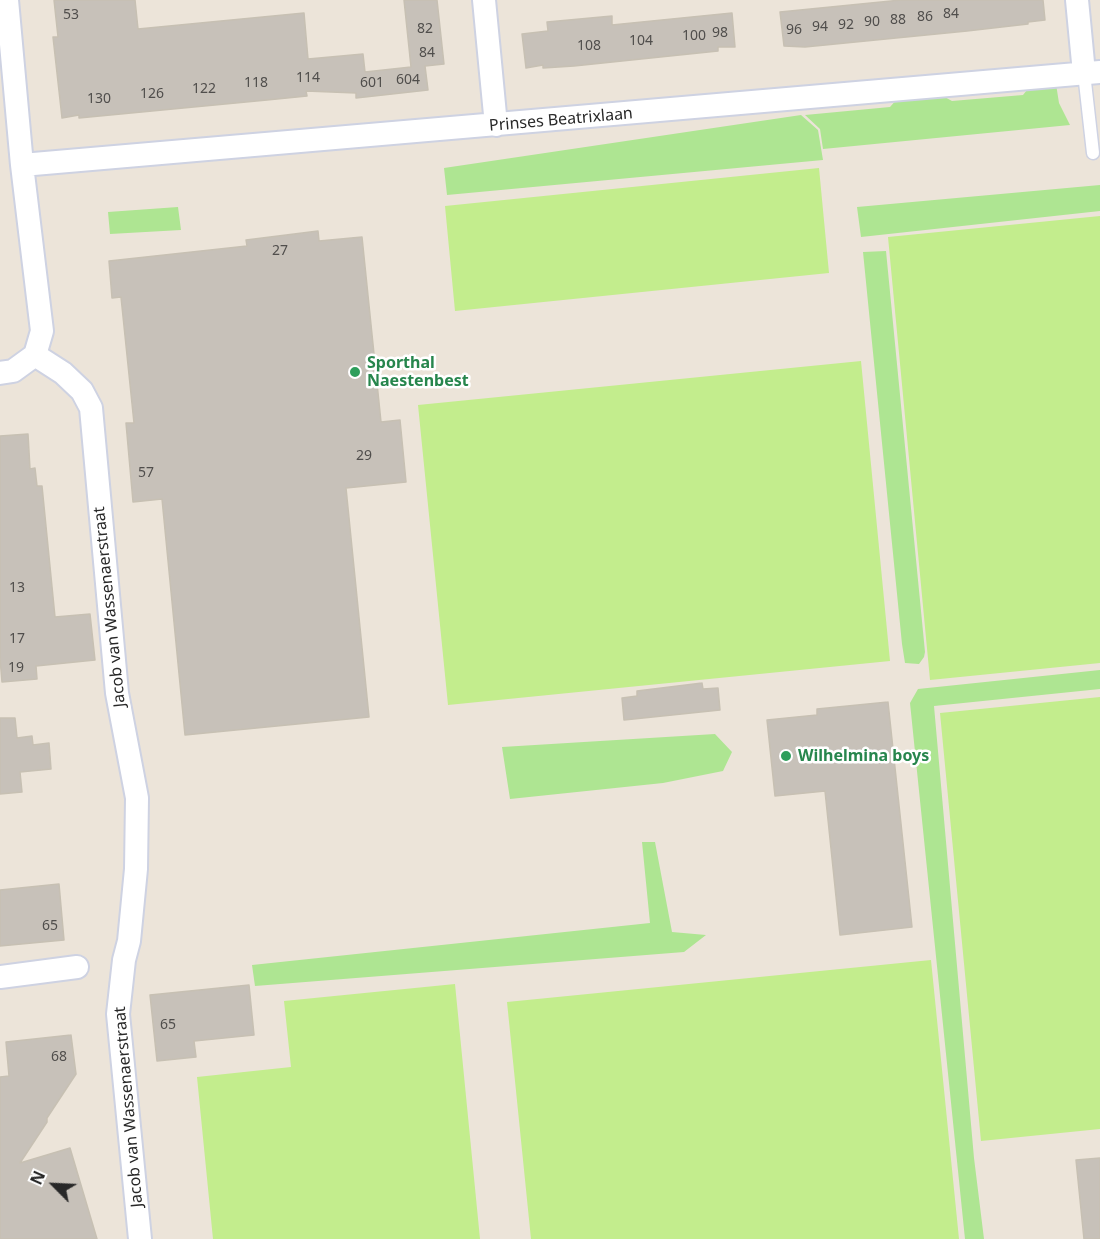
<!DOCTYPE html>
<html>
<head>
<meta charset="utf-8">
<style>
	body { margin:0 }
	#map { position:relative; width:1100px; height:1239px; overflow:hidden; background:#ece4d9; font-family:"Noto Sans",sans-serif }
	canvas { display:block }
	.north { position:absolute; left:24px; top:1155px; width:60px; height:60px; -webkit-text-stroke:4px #fff; paint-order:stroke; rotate:294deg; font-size:16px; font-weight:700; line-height:24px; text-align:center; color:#282828 }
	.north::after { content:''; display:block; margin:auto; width:21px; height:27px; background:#282828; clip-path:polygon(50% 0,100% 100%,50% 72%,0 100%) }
</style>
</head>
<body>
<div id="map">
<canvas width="1100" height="1239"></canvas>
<div class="north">N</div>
</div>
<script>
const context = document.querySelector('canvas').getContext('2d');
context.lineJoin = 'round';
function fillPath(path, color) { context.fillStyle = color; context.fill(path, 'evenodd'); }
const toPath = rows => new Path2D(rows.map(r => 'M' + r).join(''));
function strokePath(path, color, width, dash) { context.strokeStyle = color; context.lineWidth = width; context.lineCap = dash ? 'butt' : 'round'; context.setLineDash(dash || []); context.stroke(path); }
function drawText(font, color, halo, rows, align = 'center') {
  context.font = font + ' "Noto Sans",sans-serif'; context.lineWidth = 5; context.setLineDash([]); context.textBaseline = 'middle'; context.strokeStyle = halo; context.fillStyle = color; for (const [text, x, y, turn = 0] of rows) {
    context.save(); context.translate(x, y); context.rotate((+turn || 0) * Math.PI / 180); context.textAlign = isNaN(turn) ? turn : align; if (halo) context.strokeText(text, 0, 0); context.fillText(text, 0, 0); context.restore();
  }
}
const green = toPath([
	[1056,84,1059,103,1070,125,823,149,820,129,805,115,890,107,898,98,941,95,952,101,1023,95,1031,85],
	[801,115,818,130,823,160,447,195,444,168],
	[1100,185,1100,211,861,237,857,207],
	[178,207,181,230,110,234,108,212],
	[886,251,925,652,924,657,919,664,905,663,902,644,863,252],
	[1100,670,1100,689,934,706,974,1158,984,1239,965,1239,910,703,918,689],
	[715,734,732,752,723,771,663,783,510,799,502,747],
	[642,842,655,842,672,932,706,935,684,952,255,986,252,965,650,923]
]);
const pitch = toPath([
	[819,168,829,273,455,311,445,206],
	[1100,216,1100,663,930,680,888,237],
	[861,361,890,661,448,705,418,405],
	[1100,697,1100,1129,981,1141,940,713],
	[931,960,959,1239,531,1239,507,1002],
	[455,984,480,1239,213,1239,197,1077,291,1067,284,1001]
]);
const building = toPath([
	[54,0,135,0,138,29,304,13,308,59,363,54,365,72,411,67,404,0,437,0,444,64,425,66,428,90,356,98,356,93,306,91,307,96,267,100,79,118,79,115,62,118,53,37,58,37,54,0],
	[901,0,1043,0,1045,20,1028,22,1028,24,967,31,805,47,784,46,780,12,901,0],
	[732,13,735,47,718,47,718,51,574,66,543,68,543,65,526,68,522,34,548,31,547,22,612,16,612,25,732,13],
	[318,231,319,241,362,237,381,422,400,420,406,482,346,488,369,717,185,735,162,499,133,502,126,423,134,423,121,297,112,298,109,261,247,246,246,240,318,231],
	[28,434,30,469,35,468,37,486,42,486,55,617,90,614,95,660,36,666,37,679,2,682,0,658,0,436,28,434],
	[702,683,703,689,718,688,720,710,624,720,622,698,637,696,637,691,702,683],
	[888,702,912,927,840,935,825,791,775,796,767,720,817,715,817,709,888,702],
	[0,718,15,718,17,738,32,736,33,745,49,743,51,769,20,772,22,792,0,794,0,718],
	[59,884,64,940,0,946,0,890,59,884],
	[249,985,254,1035,194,1041,196,1057,157,1061,150,995,249,985],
	[71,1035,76,1074,47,1118,47,1122,20,1163,70,1148,97,1239,0,1239,0,1077,9,1076,6,1042,71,1035],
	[1100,1158,1100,1239,1084,1239,1076,1160,1100,1158]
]);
const lane = toPath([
	[1084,73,1093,153]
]);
const street = toPath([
	[7,0,22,165,42,331,35,355,63,373,82,391,91,408,117,693,137,798,136,869,129,941,124,960,118,1014,140,1239],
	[484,0,496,125],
	[1077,0,1084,73],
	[22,165,1100,72],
	[0,373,13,371,35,355],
	[0,977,77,967]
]);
const markers = [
	[355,372,6,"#2e9e5b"],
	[786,756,6,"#2e9e5b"]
];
const numberNames = [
	["84",951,14],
	["53",71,15],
	["86",925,17],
	["88",898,20],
	["90",872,22],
	["92",846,25],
	["94",820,27],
	["82",425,29],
	["96",794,30],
	["98",720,33],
	["100",694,36],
	["104",641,41],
	["108",589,46],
	["84",427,53],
	["114",308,78],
	["604",408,80],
	["118",256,83],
	["601",372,83],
	["122",204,89],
	["126",152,94],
	["130",99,99],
	["27",280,251],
	["29",364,456],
	["57",146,473],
	["13",17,588],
	["17",17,639],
	["19",16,668],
	["65",50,926],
	["65",168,1025],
	["68",59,1057]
];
const streetNames = [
	["Prinses Beatrixlaan",561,120,-5],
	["Jacob van Wassenaerstraat",110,607,-96],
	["Jacob van Wassenaerstraat",129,1107,-95]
];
const leisureNames = [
	["Sporthal",367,363],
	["Naestenbest",367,381],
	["Wilhelmina boys",798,756]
];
fillPath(green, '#aee592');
fillPath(pitch, '#c3ed8d');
fillPath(building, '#c7c1b9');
strokePath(building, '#c7c0b3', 1.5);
strokePath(lane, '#ced2e2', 15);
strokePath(street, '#ced2e2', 26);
strokePath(lane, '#fff', 12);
strokePath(street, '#fff', 22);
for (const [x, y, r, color] of markers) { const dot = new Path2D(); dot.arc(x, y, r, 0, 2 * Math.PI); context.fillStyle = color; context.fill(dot); strokePath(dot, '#fff', 2); }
drawText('14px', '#504e4c', null, numberNames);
drawText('16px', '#282828', '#fff', streetNames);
drawText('bold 16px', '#27864d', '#fff', leisureNames, 'left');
</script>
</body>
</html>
